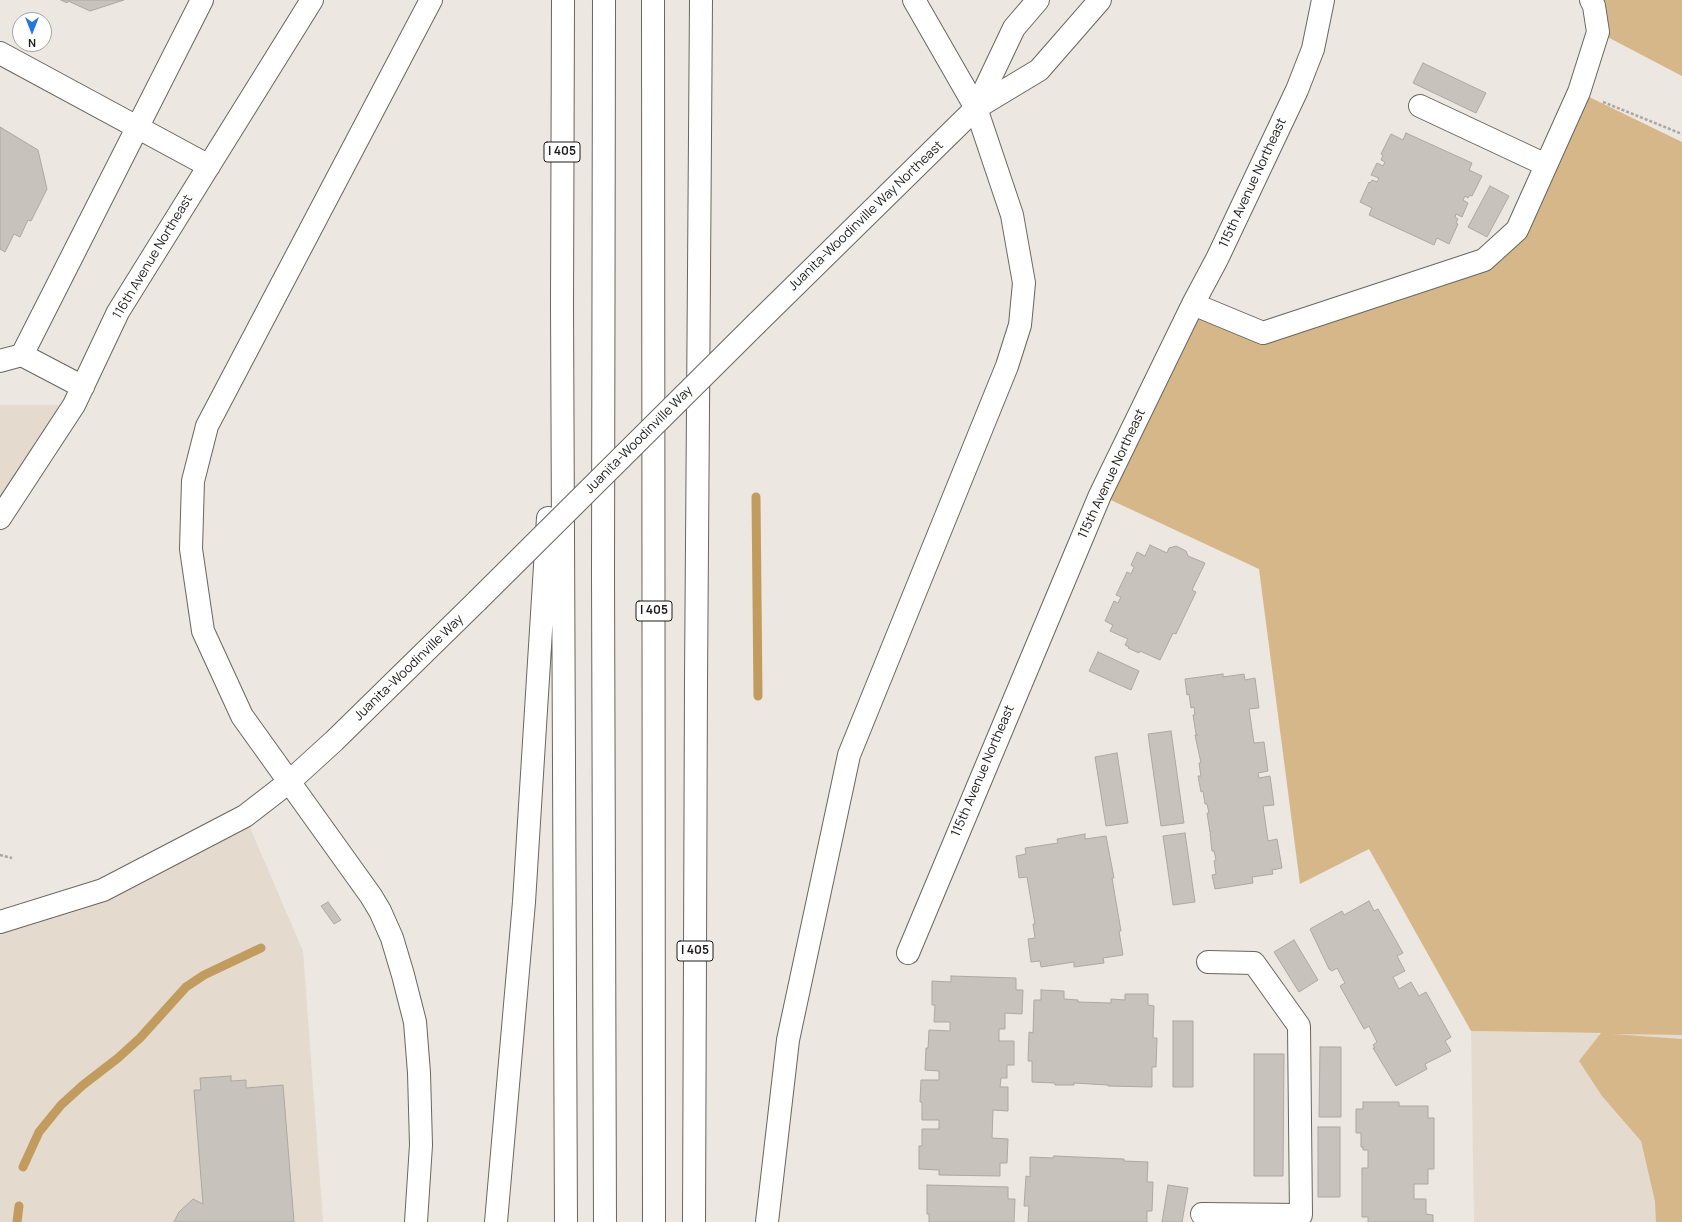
<!DOCTYPE html>
<html>
<head>
<meta charset="utf-8">
<style>
	body { margin:0 }
	#map { position:relative; width:1682px; height:1222px; overflow:hidden; background:#ece7e0; font-family:Manrope,sans-serif }
	canvas { display:block }
	.north { position:absolute; left:12px; top:12px; width:40px; height:40px; box-sizing:border-box; background:#fff; border:1px solid #a5a4a3; border-radius:50%; rotate:180deg; font-size:11px; font-weight:700; line-height:16px; text-align:center; color:#1e1c1a }
	.north::after { content:''; display:block; margin:auto; width:14px; height:18px; background:#2576e1; clip-path:polygon(50% 0,100% 100%,50% 72%,0 100%) }
</style>
</head>
<body>
<div id="map">
<canvas width="1682" height="1222"></canvas>
<div class="north">N</div>
</div>
<script>
const context = document.querySelector('canvas').getContext('2d');
context.lineJoin = 'round';
function fillPath(path, color) { context.fillStyle = color; context.fill(path, 'evenodd'); }
const toPath = rows => new Path2D(rows.map(r => 'M' + r).join(''));
function strokePath(path, color, width, dash) { context.strokeStyle = color; context.lineWidth = width; context.lineCap = dash ? 'butt' : 'round'; context.setLineDash(dash || []); context.stroke(path); }
function drawText(font, color, halo, rows, align = 'center') {
  context.font = font + ' Manrope,sans-serif'; context.lineWidth = 3; context.setLineDash([]); context.textBaseline = 'middle'; context.strokeStyle = halo; context.fillStyle = color; for (const [text, x, y, turn = 0] of rows) {
    context.save(); context.translate(x, y); context.rotate((+turn || 0) * Math.PI / 180); context.textAlign = isNaN(turn) ? turn : align; if (halo) context.strokeText(text, 0, 0); context.fillText(text, 0, 0); context.restore();
  }
}
const built = toPath([
	[0,405,68,405,0,518],
	[245,816,303,951,323,1222,0,1222,0,922,11,919],
	[1471,1031,1682,1035,1682,1222,1474,1222]
]);
const green = toPath([
	[1591,0,1682,0,1682,76,1598,32],
	[1579,92,1682,142,1682,1035,1612,1034,1682,1039,1682,1222,1656,1222,1655,1201,1641,1141,1602,1096,1579,1061,1601,1033,1471,1031,1369,849,1300,884,1259,569,1100,495,1193,304,1263,332,1484,260,1517,230]
]);
const stream = toPath([
	[756,497,758,696],
	[23,1167,39,1132,61,1105,83,1085,118,1058,140,1038,186,987,204,975,261,948],
	[17,1222,19,1206]
]);
const building = toPath([
	[61,0,124,0,90,11,68,1,67,3,61,0],
	[1423,63,1486,93,1476,113,1413,83,1423,63],
	[0,127,38,150,47,189,31,221,28,220,20,237,14,234,5,252,0,249,0,127],
	[1406,133,1472,163,1469,170,1482,176,1472,196,1470,195,1468,198,1465,196,1463,200,1468,203,1462,217,1456,214,1455,217,1458,219,1456,223,1458,224,1449,244,1437,238,1434,245,1369,215,1372,208,1360,202,1369,182,1370,183,1372,180,1377,182,1379,178,1371,175,1377,163,1383,166,1385,162,1381,160,1383,155,1381,154,1391,134,1403,140,1406,133],
	[1490,186,1509,196,1487,237,1468,227,1490,186],
	[1150,545,1167,553,1169,548,1176,546,1186,551,1188,556,1205,563,1192,590,1196,592,1176,634,1173,633,1160,660,1140,651,1139,653,1128,648,1129,647,1125,645,1128,639,1110,631,1113,625,1105,621,1114,601,1118,603,1121,597,1116,595,1127,572,1131,574,1134,567,1131,565,1137,552,1145,556,1150,545],
	[1098,652,1139,671,1131,690,1089,671,1098,652],
	[1223,674,1223,677,1244,674,1245,680,1255,678,1259,708,1249,709,1254,743,1264,742,1268,771,1258,773,1259,778,1270,776,1274,805,1263,806,1268,841,1277,839,1282,868,1272,870,1273,874,1252,877,1253,883,1215,889,1212,875,1216,874,1214,861,1216,860,1214,851,1212,851,1210,833,1211,832,1210,832,1207,813,1209,813,1207,804,1205,804,1203,791,1201,792,1198,776,1201,776,1199,763,1201,763,1195,735,1198,735,1196,734,1193,715,1195,715,1194,707,1191,708,1189,694,1187,695,1185,679,1223,674],
	[1171,731,1184,823,1161,826,1148,734,1171,731],
	[1117,753,1128,823,1106,826,1095,757,1117,753],
	[1185,833,1195,902,1173,905,1163,836,1185,833],
	[1085,834,1085,839,1106,836,1114,878,1112,878,1121,931,1119,931,1123,955,1103,958,1104,963,1074,967,1074,962,1041,967,1040,961,1031,962,1028,939,1035,938,1033,924,1035,924,1027,877,1019,878,1016,856,1026,854,1025,848,1058,843,1057,839,1085,834],
	[1369,901,1374,911,1378,909,1403,953,1397,956,1405,971,1393,977,1399,989,1411,982,1419,996,1426,992,1451,1037,1445,1041,1451,1051,1425,1064,1427,1069,1396,1086,1373,1048,1375,1048,1373,1045,1377,1042,1369,1026,1364,1029,1340,986,1345,983,1337,968,1332,971,1329,969,1310,929,1342,911,1344,915,1369,901],
	[328,902,341,920,334,924,321,906,328,902],
	[1294,940,1318,980,1299,992,1274,952,1294,940],
	[951,976,1016,978,1016,990,1023,990,1022,1014,1005,1013,1005,1029,999,1029,999,1041,1014,1041,1014,1065,1007,1065,1007,1078,1001,1078,1000,1087,1008,1087,1008,1111,993,1110,992,1138,1008,1139,1007,1163,1000,1163,1000,1176,939,1175,939,1170,919,1169,919,1146,922,1146,922,1129,939,1129,939,1120,922,1120,922,1102,920,1102,921,1080,939,1080,939,1071,925,1070,926,1048,928,1048,929,1030,950,1031,950,1022,934,1022,935,1005,932,1005,932,981,951,982,951,976],
	[1041,990,1064,991,1064,999,1078,1000,1078,1002,1111,1003,1111,999,1125,1000,1125,994,1148,994,1148,1005,1154,1006,1153,1038,1157,1038,1156,1067,1152,1067,1152,1087,1108,1086,1108,1085,1074,1083,1074,1085,1055,1085,1055,1083,1032,1082,1032,1061,1028,1061,1029,1032,1033,1033,1034,1000,1041,1000,1041,990],
	[1173,1021,1193,1021,1193,1087,1173,1087,1173,1021],
	[1320,1047,1341,1047,1341,1117,1319,1117,1320,1047],
	[1254,1054,1284,1054,1283,1176,1254,1176,1254,1054],
	[231,1076,231,1081,246,1080,246,1088,283,1085,294,1222,174,1222,179,1212,193,1199,203,1204,194,1090,201,1090,200,1078,231,1076],
	[1363,1102,1399,1102,1399,1106,1428,1106,1428,1118,1434,1118,1434,1169,1428,1169,1428,1184,1414,1184,1414,1199,1426,1199,1426,1214,1433,1215,1433,1222,1368,1222,1368,1217,1362,1217,1362,1168,1368,1168,1368,1150,1363,1150,1363,1147,1361,1147,1361,1133,1356,1133,1356,1109,1363,1109,1363,1102],
	[1318,1127,1340,1127,1340,1197,1318,1197,1318,1127],
	[1054,1156,1124,1159,1124,1161,1148,1162,1147,1182,1153,1182,1152,1211,1147,1211,1147,1222,1028,1222,1029,1206,1024,1206,1026,1176,1030,1177,1030,1157,1053,1158,1054,1156],
	[927,1185,1008,1187,1008,1199,1015,1199,1014,1222,929,1222,929,1214,927,1214,927,1185],
	[1168,1185,1188,1188,1182,1222,1162,1222,1168,1185]
]);
const path = toPath([
	[1603,102,1682,134],
	[0,855,12,858]
]);
const minor = toPath([
	[0,53,209,166],
	[1420,106,1546,165],
	[1193,304,1263,333,1484,260,1517,230,1579,92,1598,32,1594,6,1591,0],
	[22,355,202,0],
	[0,361,22,355,83,387],
	[0,518,74,405,118,312,312,0],
	[908,953,1100,495,1193,304,1217,259,1297,90,1313,49,1323,0],
	[1202,1214,1301,1215,1299,1026,1254,963,1208,962]
]);
const major = toPath([
	[976,108,1014,28,1038,0],
	[757,323,976,108,1039,70,1100,0],
	[0,922,103,890,245,816,289,782,334,741,477,601]
]);
const highway = toPath([
	[563,0,562,305,566,1222],
	[604,0,603,573,605,1222],
	[653,0,654,1222],
	[416,1222,421,1145,419,1073,415,1022,403,975,392,938,380,911,371,896,242,716,203,631,191,549,193,481,207,426,431,0],
	[496,1222,524,902,548,518],
	[694,1222,696,680,701,0],
	[767,1222,788,1040,849,755,1007,366,1020,325,1024,283,1012,215,976,108,914,0]
]);
const majorBridge = toPath([
	[477,601,757,323]
]);
const shields = [
	[562,152,36],
	[654,611,36],
	[695,951,36]
];
const shieldNames = [
	["I 405",562,152],
	["I 405",654,611],
	["I 405",695,951]
];
const streetNames = [
	["115th Avenue Northeast",1253,183,-65],
	["Juanita-Woodinville Way Northeast",866,216,-44],
	["116th Avenue Northeast",153,257,-59],
	["Juanita-Woodinville Way",639,440,-45],
	["115th Avenue Northeast",1112,474,-65],
	["Juanita-Woodinville Way",409,668,-44],
	["115th Avenue Northeast",983,771,-67]
];
fillPath(built, '#e4dbce');
fillPath(green, '#d6b789');
strokePath(stream, '#c29b5f', 9);
fillPath(building, '#c7c2bc');
strokePath(building, '#aca8a2', 1);
strokePath(minor, '#6a6660', 24);
strokePath(major, '#6a6660', 24);
strokePath(highway, '#6a6660', 24);
strokePath(path, '#aaa6a0', 2.5, [3, 2]);
strokePath(minor, '#fff', 22);
strokePath(major, '#fff', 22);
strokePath(highway, '#fff', 22);
strokePath(majorBridge, '#6a6660', 24, []);
strokePath(majorBridge, '#fff', 22);
for (const [x, y, w] of shields) { const box = new Path2D(); box.roundRect(x - w / 2, y - 10, w, 20, 3); context.fillStyle = '#fff'; context.fill(box); strokePath(box, '#1e1c1a', 1); }
drawText('bold 12px', '#1e1c1a', null, shieldNames);
drawText('13px', '#1e1c1a', '#fff', streetNames);
</script>
</body>
</html>
